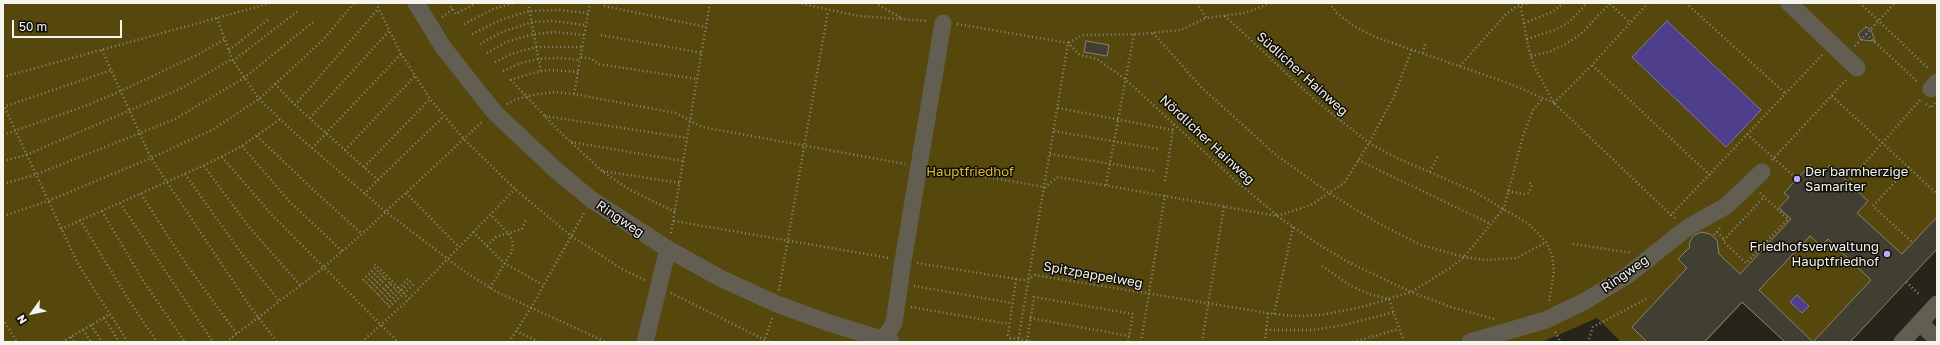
<!DOCTYPE html>
<html>
<head>
<meta charset="utf-8">
<style>
	body { margin:0 }
	#map { position:relative; width:1940px; height:345px; overflow:hidden; background:#272419; font-family:"Golos Text",sans-serif }
	canvas { display:block }
	.frame { position:absolute; inset:0; border:4px solid #f6f5ed; pointer-events:none }
	.north { position:absolute; left:12px; top:293px; width:40px; height:40px; -webkit-text-stroke:3px #0e0d08; paint-order:stroke; rotate:237deg; font-size:11px; font-weight:700; line-height:16px; text-align:center; color:#f6f5ed }
	.north::after { content:''; display:block; margin:auto; width:14px; height:18px; background:#f6f5ed; clip-path:polygon(50% 0,100% 100%,50% 72%,0 100%) }
	.scale { position:absolute; left:12px; top:20px; width:110px; height:18px; box-sizing:border-box; border:2px solid #f6f5ed; border-top:0; padding-left:5px; font-size:12px; line-height:14px; white-space:nowrap; color:#f6f5ed; -webkit-text-stroke:3px #0e0d08; paint-order:stroke }
</style>
</head>
<body>
<div id="map">
<canvas width="1940" height="345"></canvas>
<div class="frame"></div>
<div class="north">N</div>
<div class="scale">50 m</div>
</div>
<script>
const context = document.querySelector('canvas').getContext('2d');
context.lineJoin = 'round';
function fillPath(path, color) { context.fillStyle = color; context.fill(path, 'evenodd'); }
const toPath = rows => new Path2D(rows.map(r => 'M' + r).join(''));
function strokePath(path, color, width, dash) { context.strokeStyle = color; context.lineWidth = width; context.lineCap = dash ? 'butt' : 'round'; context.setLineDash(dash || []); context.stroke(path); }
function drawText(font, color, halo, rows, align = 'center') {
  context.font = font + ' "Golos Text",sans-serif'; context.lineWidth = 3; context.setLineDash([]); context.textBaseline = 'middle'; context.strokeStyle = halo; context.fillStyle = color; for (const [text, x, y, turn = 0] of rows) {
    context.save(); context.translate(x, y); context.rotate((+turn || 0) * Math.PI / 180); context.textAlign = isNaN(turn) ? turn : align; if (halo) context.strokeText(text, 0, 0); context.fillText(text, 0, 0); context.restore();
  }
}
const green = toPath([
	[3,3,1937,3,1937,249,1850,342,1785,342,1742,303,1706,342,1621,342,1597,318,1542,342,3,342]
]);
const water = toPath([
	[1667,21,1761,110,1726,147,1632,57,1667,21],
	[1797,295,1809,306,1802,313,1790,302,1797,295]
]);
const building = toPath([
	[1866,27,1871,30,1875,41,1863,40,1860,38,1858,34,1866,27],
	[1086,41,1109,45,1107,56,1084,52,1086,41],
	[1810,165,1820,175,1830,165,1868,201,1857,213,1902,254,1937,217,1937,249,1850,342,1785,342,1742,302,1704,342,1647,342,1632,327,1687,268,1678,259,1690,247,1689,244,1693,236,1701,232,1710,234,1717,240,1719,254,1740,274,1791,219,1779,208,1789,197,1784,193,1810,165],
	[1810,236,1821,246,1828,239,1871,280,1813,342,1759,290,1810,236]
]);
const path = toPath([
	[376,3,400,52,430,99,463,138,515,189,570,235,622,269,645,280],
	[448,3,456,14,476,3],
	[528,3,541,72],
	[798,3,859,16,928,21],
	[875,3,903,19],
	[1197,3,1206,18],
	[1329,3,1337,13,1352,25,1375,37,1508,83,1554,103],
	[1520,3,1528,46,1534,66,1554,103,1671,215],
	[1648,3,1592,65,1710,175],
	[1686,3,1785,93],
	[1860,3,1929,69],
	[1610,4,1630,23],
	[604,6,706,27],
	[1225,16,1316,101,1369,143,1397,158,1473,191,1529,224,1546,242,1552,255,1554,271,1549,302],
	[442,17,453,9],
	[217,18,232,59,259,99,297,135,386,212,465,272,497,292,606,342],
	[1524,23,1552,12,1564,3],
	[464,24,493,9,514,3],
	[957,24,1068,43,1080,55,1097,59,1124,78,1237,182,1277,215],
	[1153,33,1201,87,1276,155,1329,193,1376,222,1421,245,1464,257,1486,260,1517,258,1546,242],
	[472,34,503,19,529,11,560,10,588,13],
	[1866,34,1918,82],
	[601,35,702,53],
	[1527,39,1555,30,1569,22,1587,3],
	[480,44,502,32,532,22,553,21,586,25],
	[1855,46,1895,3],
	[102,50,151,158,249,305,277,342],
	[229,50,269,19],
	[487,53,506,42,534,34,555,32,584,35],
	[1423,53,1425,43],
	[1531,56,1549,52,1566,44,1581,34,1610,3],
	[581,57,592,59,598,64,697,79],
	[233,61,299,10],
	[495,62,511,54,536,47,582,47],
	[1460,66,1506,14,1517,6,1531,3],
	[503,71,521,63,539,59,557,58,580,60],
	[578,72,549,70,532,73,511,80,559,131,602,171,630,190,675,212],
	[3,77,271,3],
	[275,84,295,105,378,180,364,194],
	[574,94,590,3],
	[1832,96,1937,194],
	[1554,103,1592,65],
	[3,104,78,264,128,342],
	[507,104,517,99,538,94,555,92,574,94,676,113,702,127,905,164],
	[1926,104,1931,108,1935,103],
	[295,105,378,9],
	[3,107,112,70],
	[1058,108,1173,130],
	[545,116,687,138],
	[310,118,389,31],
	[1054,131,1158,149],
	[1747,134,1797,179],
	[3,135,88,105,121,91,199,54,225,39],
	[257,136,309,186,362,234],
	[571,142,683,161],
	[242,146,290,202,342,251],
	[312,148,401,54],
	[345,150,415,76],
	[1050,154,1155,171],
	[222,157,273,216,398,342],
	[1358,160,1491,224],
	[1772,160,1847,79],
	[3,161,26,155,182,88,232,59],
	[204,166,249,227,301,286],
	[364,167,430,99],
	[1909,167,1873,206,1913,243],
	[934,168,1045,187,1058,177,1277,216,1315,242,1348,262,1411,292,1451,307,1494,319],
	[603,171,680,183],
	[1430,172,1438,156],
	[185,174,241,253,280,302],
	[378,180,444,116],
	[1165,181,1174,122],
	[1848,182,1921,99],
	[3,184,35,175,175,119,244,78,313,22],
	[1106,185,1134,34],
	[1508,191,1524,194,1529,193,1532,185,1529,182],
	[406,193,459,247],
	[1760,193,1764,197,1723,241,1746,263,1788,219,1764,197],
	[141,194,186,264,237,334],
	[120,203,213,342],
	[102,211,142,279,185,342],
	[3,216,48,201,151,158,212,130,259,99,324,39,354,3],
	[1277,216,1311,205,1344,183,1369,143,1394,96,1412,49],
	[1675,218,1671,215,1822,55],
	[80,220,130,302,157,342],
	[674,221,889,258],
	[61,229,209,163,242,146,280,119],
	[473,232,504,263,543,285],
	[1717,232,1724,239],
	[671,233,710,3],
	[1714,235,1720,228],
	[1573,244,1632,253],
	[487,246,496,237,522,229,526,220],
	[917,263,1022,280,1029,279,1035,275,1274,314,1294,316,1321,315,1362,307,1411,292,1450,268,1464,257,1504,208,1523,136,1533,110,1543,98],
	[375,264,409,299],
	[1322,266,1351,286,1369,294,1389,299,1404,342],
	[1016,279,1008,335,1010,338,1036,342],
	[363,280,377,266],
	[1906,282,1920,295],
	[366,283,380,269],
	[369,286,382,272],
	[914,286,1012,303],
	[371,288,385,275],
	[490,288,512,251,513,243,510,235,490,214],
	[779,290,828,11],
	[374,291,387,277],
	[671,293,769,342],
	[377,294,391,281],
	[379,296,393,283],
	[382,299,396,286],
	[384,302,409,278],
	[387,304,411,281],
	[389,307,414,284],
	[911,307,1009,324],
	[1274,314,1293,227],
	[104,318,119,342],
	[1030,318,1129,336],
	[3,319,17,342],
	[91,325,102,342],
	[83,330,91,342],
	[1266,330,1313,330,1344,325,1394,312],
	[516,331,539,342],
	[1555,332,1561,342],
	[71,337,74,342],
	[1589,339,1593,327,1648,298],
	[1027,341,1034,297,1133,314,1128,342],
	[62,342,110,314],
	[226,342,323,268,362,234,483,121],
	[362,342,407,301,515,189],
	[509,342,531,308,584,213],
	[764,342,772,318],
	[1018,342,1068,43,1082,35,1141,34,1181,30,1206,18,1245,13,1271,3],
	[1141,342,1165,195],
	[1202,342,1224,206],
	[1265,342,1268,313],
	[1353,342,1399,329]
]);
const minor = toPath([
	[416,3,443,47,495,113,557,171,592,200,668,249,722,279,777,304,829,323,891,342],
	[1789,3,1857,68],
	[1931,89,1937,82],
	[1920,323,1937,339],
	[645,342,668,249],
	[882,342,894,323,903,261,943,23],
	[1470,342,1546,320,1585,301,1628,275,1687,228,1726,206,1762,172],
	[1902,342,1937,304]
]);
const markers = [
	[1797,179,4,"#b6acf8"],
	[1887,254,4,"#b6acf8"]
];
const streetNames = [
	["Südlicher Hainweg",1302,74,42],
	["Nördlicher Hainweg",1207,140,43],
	["Ringweg",620,219,34],
	["Ringweg",1625,274,-35],
	["Spitzpappelweg",1093,275,10]
];
const parkNames = [
	["Hauptfriedhof",970,172]
];
const poiNames = [
	["Der barmherzige",1805,172],
	["Samariter",1805,187],
	["Friedhofsverwaltung",1879,247,"right"],
	["Hauptfriedhof",1879,262,"right"]
];
fillPath(green, '#56480c');
fillPath(water, '#4e3e8b');
strokePath(water, '#8075a8', 1);
fillPath(building, '#413e32');
strokePath(building, '#878376', 1);
strokePath(path, '#8b897f', 2.5, [1, 3]);
strokePath(minor, '#625f52', 17);
for (const [x, y, r, color] of markers) { const dot = new Path2D(); dot.arc(x, y, r, 0, 2 * Math.PI); context.fillStyle = color; context.fill(dot); strokePath(dot, '#0e0d08', 1.5); }
drawText('13px', '#f6f5ed', '#0e0d08', streetNames);
drawText('13px', '#ddbe32', '#0e0d08', parkNames);
drawText('13px', '#f6f5ed', '#0e0d08', poiNames, 'left');
</script>
</body>
</html>
